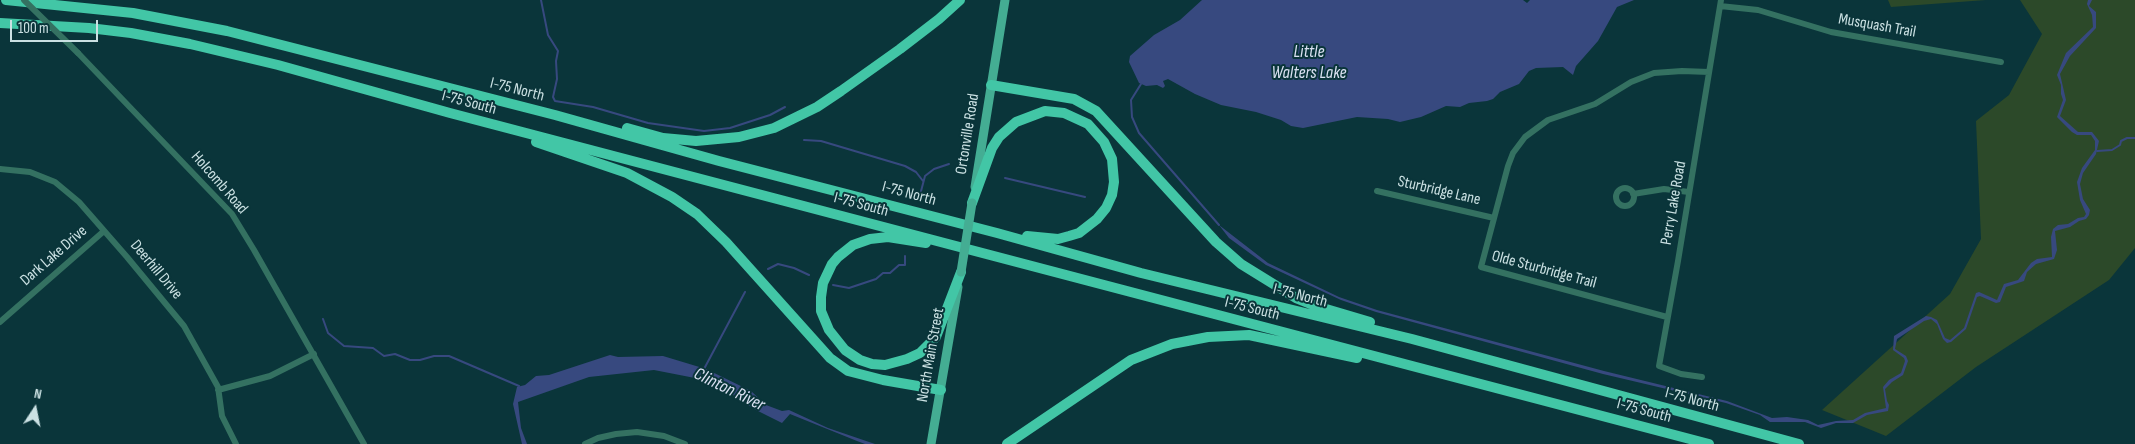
<!DOCTYPE html>
<html>
<head>
<meta charset="utf-8">
<style>
	body { margin:0 }
	#map { position:relative; width:2135px; height:444px; overflow:hidden; background:#0a353a; font-family:"Sofia Sans Condensed",sans-serif }
	canvas { display:block }
	.north { position:absolute; left:10px; top:384px; width:50px; height:50px; -webkit-text-stroke:4px #0a353a; paint-order:stroke; rotate:11deg; font-size:14px; font-weight:700; line-height:20px; text-align:center; color:#cbe1e3 }
	.north::after { content:''; display:block; margin:auto; width:18px; height:22px; background:#cbe1e3; clip-path:polygon(50% 0,100% 100%,50% 72%,0 100%) }
	.scale { position:absolute; left:10px; top:20px; width:88px; height:22px; box-sizing:border-box; border:2px solid #cbe1e3; border-top:0; padding-left:6px; font-size:15px; line-height:18px; white-space:nowrap; color:#cbe1e3; -webkit-text-stroke:4px #0a353a; paint-order:stroke }
</style>
</head>
<body>
<div id="map">
<canvas width="2135" height="444"></canvas>
<div class="north">N</div>
<div class="scale">100 m</div>
</div>
<script>
const context = document.querySelector('canvas').getContext('2d');
context.lineJoin = 'round';
function fillPath(path, color) { context.fillStyle = color; context.fill(path, 'evenodd'); }
const toPath = rows => new Path2D(rows.map(r => 'M' + r).join(''));
function strokePath(path, color, width, dash) { context.strokeStyle = color; context.lineWidth = width; context.lineCap = dash ? 'butt' : 'round'; context.setLineDash(dash || []); context.stroke(path); }
function drawText(font, color, halo, rows, align = 'center') {
  context.font = font + ' "Sofia Sans Condensed",sans-serif'; context.lineWidth = 4; context.setLineDash([]); context.textBaseline = 'middle'; context.strokeStyle = halo; context.fillStyle = color; for (const [text, x, y, turn = 0] of rows) {
    context.save(); context.translate(x, y); context.rotate((+turn || 0) * Math.PI / 180); context.textAlign = isNaN(turn) ? turn : align; if (halo) context.strokeText(text, 0, 0); context.fillText(text, 0, 0); context.restore();
  }
}
const green = toPath([
	[1888,0,1986,0,1891,7],
	[2020,0,2135,0,2135,248,2109,280,1976,367,1886,436,1822,410,1950,294,1981,239,1976,121,2009,95,2042,34]
]);
const water = toPath([
	[1202,0,1523,0,1527,3,1530,0,1634,0,1617,7,1598,41,1576,66,1573,75,1563,67,1536,68,1529,71,1519,84,1500,92,1493,99,1487,101,1469,103,1460,107,1446,106,1421,117,1400,122,1388,119,1357,117,1303,128,1291,126,1281,120,1256,112,1221,105,1195,94,1168,79,1163,81,1165,86,1163,88,1157,85,1146,86,1139,83,1129,62,1130,56,1154,35,1180,20],
	[2088,0,2092,0,2089,6,2096,12,2096,28,2070,56,2060,74,2066,100,2060,116,2078,132,2092,132,2099,141,2096,154,2083,173,2080,184,2083,199,2090,210,2089,215,2086,219,2079,221,2070,227,2055,231,2057,250,2054,259,2036,264,2027,272,2024,281,2006,287,2000,302,1996,303,1980,296,1977,297,1966,329,1951,342,1947,343,1943,339,1937,324,1931,319,1924,321,1897,339,1895,349,1906,356,1908,361,1903,375,1892,382,1885,389,1887,401,1889,405,1888,411,1867,415,1853,423,1836,423,1821,428,1805,422,1770,422,1760,415,1726,403,1603,374,1376,312,1341,300,1266,265,1229,238,1219,225,1268,263,1339,297,1377,310,1604,371,1727,401,1772,418,1787,417,1808,420,1818,425,1836,421,1853,420,1865,413,1886,408,1883,387,1889,380,1901,373,1905,361,1904,358,1893,350,1894,336,1926,316,1931,317,1937,320,1945,338,1950,340,1964,328,1976,293,1979,292,1997,300,2004,284,2018,280,2031,263,2037,259,2052,257,2051,237,2053,229,2058,225,2068,224,2078,218,2084,217,2086,214,2080,200,2077,182,2082,168,2095,150,2095,141,2091,135,2077,135,2072,132,2057,117,2063,100,2061,94,2061,85,2057,75,2066,53,2093,27,2092,15,2087,4],
	[610,355,618,357,663,356,706,369,751,391,766,405,782,411,789,410,828,428,875,444,865,444,857,441,790,414,782,423,754,409,730,393,700,379,654,370,589,377,518,402,521,428,527,444,522,444,513,404,517,387,525,385,536,376,549,375]
]);
const stream = toPath([
	[541,0,548,35,558,51,556,61,557,79,553,97,555,101,593,107,648,123,704,131,730,128,770,115,785,107],
	[1141,84,1131,100,1132,117,1139,133,1219,225],
	[804,140,821,141,905,166,916,172,923,181],
	[2097,151,2112,150,2120,145,2121,141,2127,138,2135,138],
	[1005,178,1085,197],
	[920,195,925,176,934,169,949,164],
	[768,269,778,264,794,268,809,275],
	[833,285,849,288,876,279,883,273,890,273,899,265,905,265,905,256],
	[323,319,328,333,344,346,373,348,384,356,395,354,410,360,420,360,434,356,449,356,519,386],
	[704,369,745,292]
]);
const minor = toPath([
	[1720,6,1758,10,1831,32,2001,62],
	[78,53,232,214,254,250,364,444],
	[0,169,30,172,55,182,79,202,127,257,184,326,218,387,222,416,236,444],
	'1616 197a9 9 0 1 1 18 0a9 9 0 1 1-18 0Z',
	[1377,191,1494,218],
	[1633,194,1664,189,1689,192],
	[1667,317,1481,267,1508,166,1513,153,1525,137,1548,120,1595,104,1631,82,1654,73,1682,71,1709,72],
	[0,322,104,231],
	[1702,377,1681,374,1659,366,1678,261,1721,0],
	[218,390,270,376,314,354],
	[585,444,598,438,616,434,637,432,664,436,685,444]
]);
const major = toPath([
	[975,187,1005,0],
	[931,444,958,287]
]);
const highway = toPath([
	[6,0,133,13,227,31,555,115,719,161,997,233,1141,273,1412,339,1799,444],
	[0,23,89,28,131,33,190,44,278,65,450,113,1709,444],
	[991,85,1074,99,1096,111,1216,242,1241,264,1296,298,1316,306,1370,322],
	[627,128,663,138,696,141,739,137,774,128,817,107,841,91,900,49,939,19,960,0],
	[536,142,627,173,672,197,697,214,726,242,830,358,848,371,883,380,941,390],
	[972,203,992,148,999,137,1016,122,1045,111,1064,113,1088,124,1104,142,1112,159,1114,182,1112,195,1106,208,1097,219,1079,233,1069,236,1058,239,1027,236],
	[926,243,888,237,870,239,853,245,838,257,832,264,823,283,821,297,821,311,829,330,845,350,860,360,872,364,885,365,907,359,920,353,936,337,961,272],
	[1007,444,1131,360,1172,344,1208,337,1249,335,1357,358]
]);
const minorBridge = toPath([
	[24,0,78,53]
]);
const majorBridge = toPath([
	[961,272,972,203]
]);
const streetNames = [
	["Musquash Trail",1877,26,10],
	["I-75 North",517,90,14],
	["I-75 South",469,103,15],
	["Ortonville Road",968,134,-81],
	["Holcomb Road",219,183,49],
	["Sturbridge Lane",1439,191,13],
	["I-75 North",909,194,15],
	["Perry Lake Road",1674,203,-80],
	["I-75 South",861,205,15],
	["Dark Lake Drive",54,256,-41],
	["Deerhill Drive",156,270,50],
	["Olde Sturbridge Trail",1544,270,15],
	["I-75 North",1300,296,14],
	["I-75 South",1252,309,14],
	["North Main Street",931,355,-80],
	["I-75 North",1692,400,15],
	["I-75 South",1644,411,15]
];
const waterNames = [
	["Little",1309,52],
	["Walters Lake",1309,73],
	["Clinton River",729,390,26]
];
fillPath(green, '#2c4929');
fillPath(water, '#37497f');
strokePath(stream, '#37497f', 2);
strokePath(minor, '#347161', 6);
strokePath(major, '#44ad93', 9);
strokePath(highway, '#42c6a6', 10);
strokePath(minorBridge, '#347161', 6);
strokePath(majorBridge, '#44ad93', 9);
drawText('16px', '#cbe1e3', '#0a353a', streetNames);
drawText('italic 18px', '#dae1f2', '#0a353a', waterNames);
</script>
</body>
</html>
